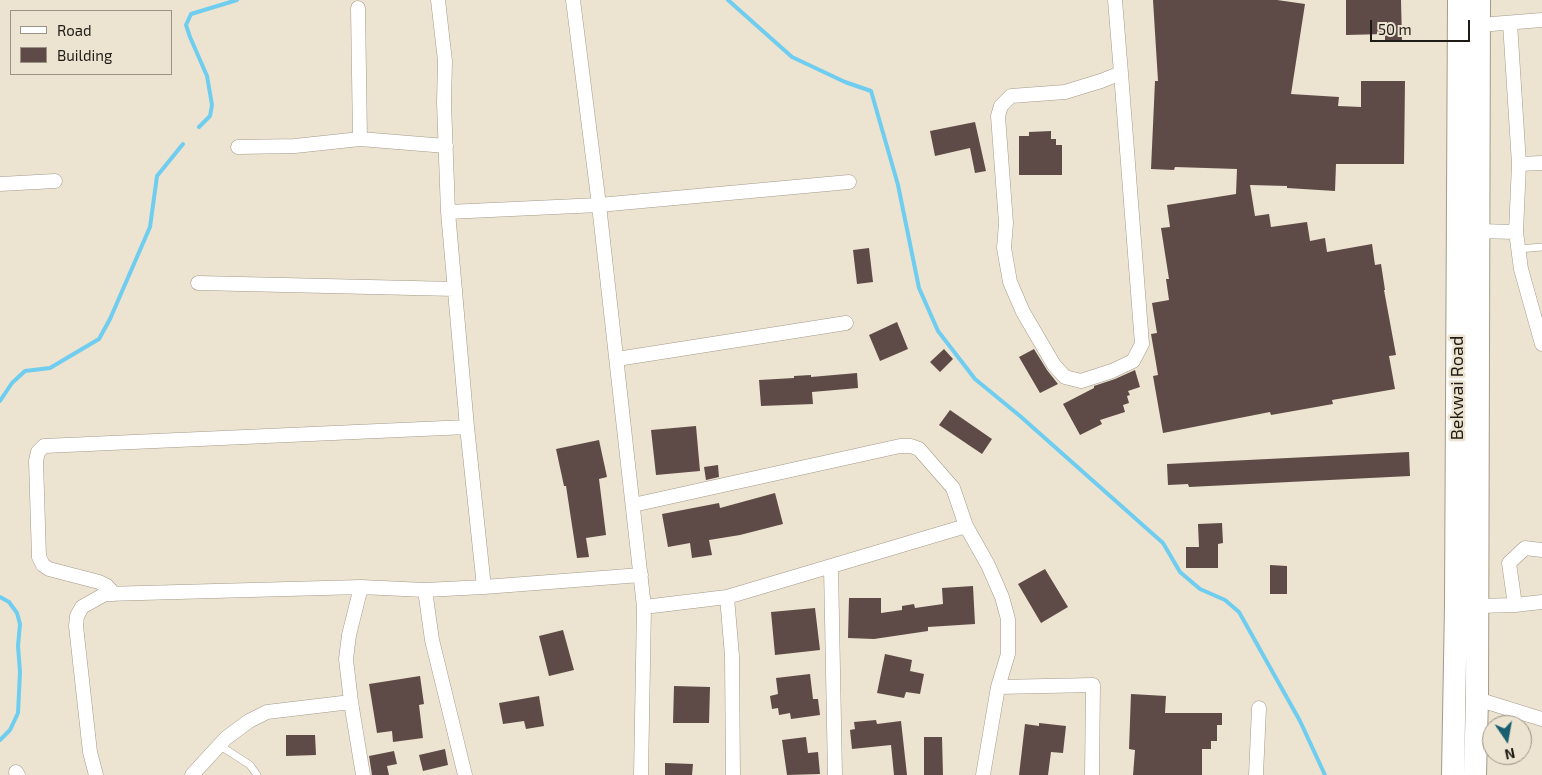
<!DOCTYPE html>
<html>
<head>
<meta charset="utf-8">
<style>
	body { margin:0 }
	#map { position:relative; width:1542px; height:775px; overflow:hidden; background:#ede3d1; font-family:"Exo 2",sans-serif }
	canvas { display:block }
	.legend { position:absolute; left:10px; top:10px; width:162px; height:65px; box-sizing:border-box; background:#ede3d1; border:1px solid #9a9385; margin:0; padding:6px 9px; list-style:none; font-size:15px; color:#1e1a14 }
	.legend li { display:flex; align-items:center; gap:10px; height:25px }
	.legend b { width:25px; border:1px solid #9a9385 }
	.north { position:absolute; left:1482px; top:715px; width:50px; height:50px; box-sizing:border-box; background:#ede3d1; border:1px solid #9a9385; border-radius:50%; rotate:168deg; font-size:14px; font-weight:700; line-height:20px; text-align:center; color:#1e1a14 }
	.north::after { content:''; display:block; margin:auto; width:18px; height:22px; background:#18606f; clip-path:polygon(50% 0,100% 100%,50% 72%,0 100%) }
	.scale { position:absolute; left:1370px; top:20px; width:100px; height:22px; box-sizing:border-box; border:2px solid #1e1a14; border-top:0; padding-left:6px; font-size:15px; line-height:18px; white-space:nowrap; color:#1e1a14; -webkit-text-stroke:4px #ede3d1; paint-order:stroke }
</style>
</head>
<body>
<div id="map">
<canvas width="1542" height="775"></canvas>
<ul class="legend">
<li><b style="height:6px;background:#fff"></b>Road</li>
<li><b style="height:14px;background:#5e4b47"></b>Building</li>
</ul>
<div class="north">N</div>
<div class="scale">50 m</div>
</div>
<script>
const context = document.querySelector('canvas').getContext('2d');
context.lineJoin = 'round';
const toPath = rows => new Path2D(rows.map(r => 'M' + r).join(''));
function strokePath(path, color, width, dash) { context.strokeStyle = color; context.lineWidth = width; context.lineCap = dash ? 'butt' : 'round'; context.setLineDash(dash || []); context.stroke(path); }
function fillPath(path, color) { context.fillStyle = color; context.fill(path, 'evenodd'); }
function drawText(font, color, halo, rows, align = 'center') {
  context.font = font + ' "Exo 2",sans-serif'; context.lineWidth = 5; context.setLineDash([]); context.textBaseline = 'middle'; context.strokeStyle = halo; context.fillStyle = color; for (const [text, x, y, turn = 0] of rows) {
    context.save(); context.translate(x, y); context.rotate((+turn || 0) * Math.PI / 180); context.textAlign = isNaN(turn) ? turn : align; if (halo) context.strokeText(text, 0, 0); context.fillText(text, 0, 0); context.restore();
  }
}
const stream = toPath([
	[728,0,792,57,845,82,871,91,898,185,919,288,938,331,975,379,1020,416,1163,543,1180,572,1200,589,1225,600,1239,612,1300,721,1325,775],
	[199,127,210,116,212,105,207,76,190,37,186,25,191,14,237,0],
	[0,401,12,383,25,371,50,368,99,339,110,319,150,227,157,176,183,144],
	[0,597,9,602,17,613,20,624,18,646,20,672,18,713,10,730,0,740]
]);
const building = toPath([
	[1153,0,1277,0,1305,4,1291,94,1339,97,1338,106,1361,107,1361,81,1405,81,1404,164,1336,164,1335,191,1287,188,1287,186,1250,185,1255,216,1269,214,1271,227,1307,222,1310,241,1325,238,1327,252,1372,244,1375,265,1381,264,1385,290,1384,290,1396,355,1389,356,1395,389,1332,400,1333,404,1271,415,1270,412,1163,433,1153,376,1158,375,1151,334,1157,333,1152,303,1169,300,1166,279,1169,279,1161,228,1170,227,1167,205,1236,194,1237,169,1175,167,1174,170,1151,169,1155,81,1158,81],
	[1346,0,1401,0,1402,41,1385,41,1385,34,1346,35],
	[975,122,986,171,975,173,970,148,935,156,930,131],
	[1051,131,1051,139,1056,139,1056,145,1062,145,1062,175,1019,175,1019,136,1029,136,1029,132],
	[869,248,873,282,857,284,853,250],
	[897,322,908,349,880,361,869,335],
	[944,349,953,359,940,372,930,362],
	[1034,349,1047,370,1058,384,1040,393,1019,357],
	[1135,370,1140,387,1128,391,1130,395,1127,396,1129,403,1123,405,1125,412,1100,420,1102,424,1080,435,1063,404,1094,388,1094,386,1115,379],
	[857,373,858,388,812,392,813,404,761,406,759,380,794,378,794,376,811,375,811,377],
	[950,410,992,439,982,454,939,425],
	[696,426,700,471,656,475,651,430],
	[599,440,607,477,599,479,606,535,586,538,589,557,577,558,566,486,564,486,556,449],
	[1409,452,1410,476,1189,487,1188,484,1168,485,1167,464],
	[718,465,719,477,706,480,704,467],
	[775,493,783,524,740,535,709,540,712,555,692,558,690,543,668,547,662,514,719,503,720,508],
	[1222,523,1223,543,1218,544,1218,568,1186,568,1186,547,1199,547,1198,524],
	[1270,565,1287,566,1287,594,1270,594],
	[1045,569,1068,607,1041,623,1018,584],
	[973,586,975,624,928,627,928,631,874,639,848,638,849,598,881,598,881,613,902,610,902,606,914,604,915,608,943,604,942,588],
	[815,608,820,650,775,655,771,612],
	[563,630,574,670,549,676,539,636],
	[885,654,912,660,910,671,924,674,920,694,906,692,904,698,877,693],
	[810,674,813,699,818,699,820,715,791,719,790,713,779,715,778,708,772,709,770,696,778,694,776,678],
	[420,676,424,704,419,705,423,738,393,742,392,731,377,733,369,684],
	[674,686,710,687,709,723,673,723],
	[1131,694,1166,696,1165,713,1222,713,1222,725,1217,725,1217,741,1211,741,1211,749,1202,749,1202,775,1133,775,1135,750,1129,749],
	[539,696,544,726,526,729,524,721,503,724,499,703],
	[876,720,877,724,901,721,907,775,894,775,891,745,852,749,850,730,855,729,854,722],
	[1039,723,1066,726,1063,753,1051,752,1048,775,1019,775,1025,724,1039,726],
	[286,735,315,735,316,755,286,756],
	[806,737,808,753,818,752,820,774,787,775,782,740],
	[924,737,942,737,943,775,924,775],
	[445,749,448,765,423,771,419,755],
	[394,751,397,764,387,766,389,775,372,775,369,756],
	[665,763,693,764,692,775,665,775]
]);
const service = toPath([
	[1519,249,1542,247],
	[219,745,250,765,257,775]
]);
const minor = toPath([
	[438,0,445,61,444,103,448,212,467,427,484,587],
	[573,0,599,205,644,607,641,775],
	[1115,0,1121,73,1142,344,1133,361,1112,371,1081,381,1065,377,1054,365,1023,312,1010,282,1004,248,1006,223,998,116,1001,106,1011,96,1065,92,1101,81,1121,73],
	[358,8,360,139],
	[1510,23,1519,164,1516,232,1521,269,1542,344],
	[1479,25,1542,20],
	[238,147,295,146,360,139,446,146],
	[1519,164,1542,163],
	[0,184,55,181],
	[448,212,599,205,849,182],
	[1477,231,1516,232],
	[198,283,455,289],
	[617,359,846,323],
	[633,505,900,446,911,446,919,449,953,488,966,526,988,565,1002,597,1008,619,1008,654,998,687,983,775],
	[831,567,835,775],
	[361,587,349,635,346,659,351,702,363,775],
	[425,590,432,640,465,775],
	[114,594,107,586,99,582,49,569,43,565,39,557,36,461,38,452,44,446,467,427],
	[727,597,732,656,733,775],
	[1515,605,1509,563,1525,548,1542,550],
	[1477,606,1515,605,1542,602],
	[644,607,727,597,966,526],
	[998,687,1093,685,1092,775],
	[1477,699,1542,719],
	[16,772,18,775],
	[96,775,90,752,76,626,77,616,82,607,105,594,361,587,425,590,484,587,641,575],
	[192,775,226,738,249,721,267,712,351,702],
	[1256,775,1259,708]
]);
const trunk = toPath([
	[1453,775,1456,605,1459,0],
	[1475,775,1477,699,1479,0]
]);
const streetNames = [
	["Bekwai Road",1457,388,-90]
];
strokePath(stream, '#6fcdef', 4);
fillPath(building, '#5e4b47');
strokePath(service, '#a49a89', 8);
strokePath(minor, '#a49a89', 15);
strokePath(trunk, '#a49a89', 24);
strokePath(service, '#fff', 7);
strokePath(minor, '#fff', 14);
strokePath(trunk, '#fff', 22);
drawText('18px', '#1e1a14', '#ede3d1', streetNames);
</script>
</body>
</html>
